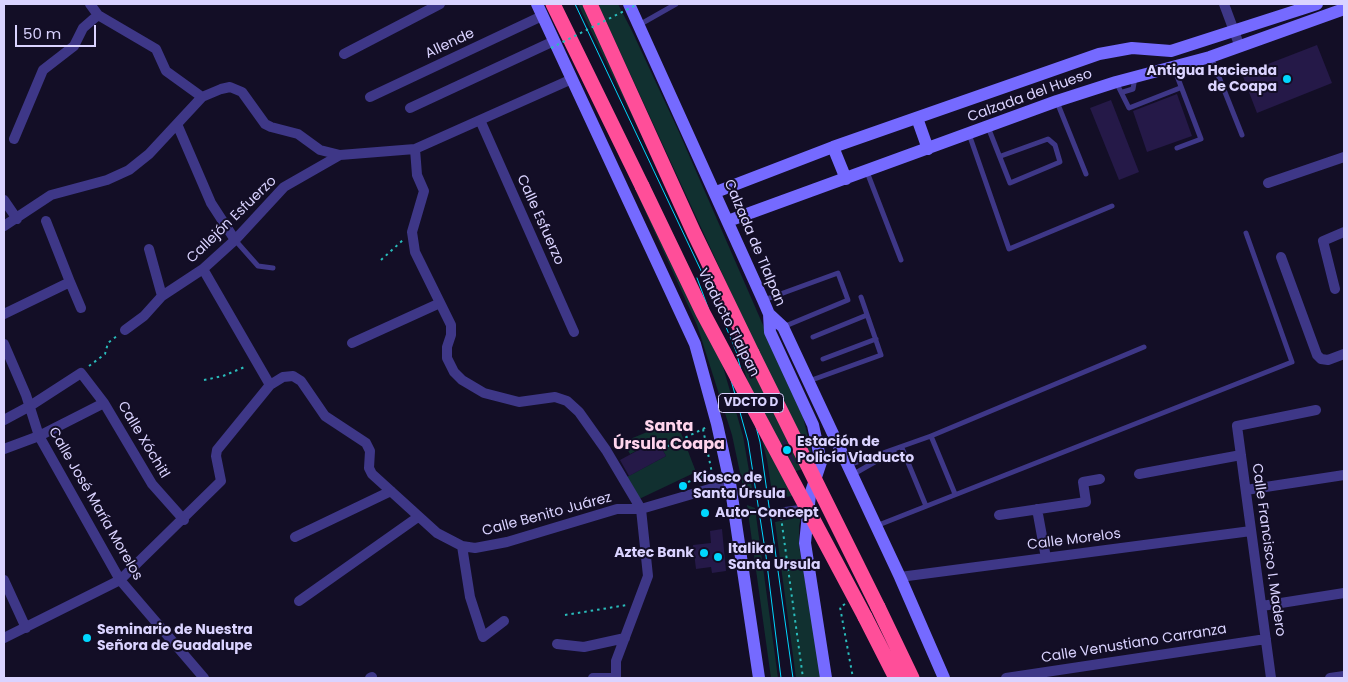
<!DOCTYPE html>
<html>
<head>
<meta charset="utf-8">
<style>
	body { margin:0 }
	#map { position:relative; width:1348px; height:682px; overflow:hidden; background:#130e26; font-family:Poppins,sans-serif }
	canvas { display:block }
	.frame { position:absolute; inset:0; border:5px solid #dad3ff; pointer-events:none }
	.scale { position:absolute; left:15px; top:25px; width:81px; height:22px; box-sizing:border-box; border:2px solid #dad3ff; border-top:0; padding-left:6px; font-size:15px; line-height:18px; white-space:nowrap; color:#dad3ff; -webkit-text-stroke:4px #130e26; paint-order:stroke }
</style>
</head>
<body>
<div id="map">
<canvas width="1348" height="682"></canvas>
<div class="frame"></div>
<div class="scale">50 m</div>
</div>
<script>
const context = document.querySelector('canvas').getContext('2d');
context.lineJoin = 'round';
function fillPath(path, color) { context.fillStyle = color; context.fill(path, 'evenodd'); }
const toPath = rows => new Path2D(rows.map(r => 'M' + r).join(''));
function strokePath(path, color, width, dash) { context.strokeStyle = color; context.lineWidth = width; context.lineCap = dash ? 'butt' : 'round'; context.setLineDash(dash || []); context.stroke(path); }
function drawText(font, color, halo, rows, align = 'center') {
  context.font = font + ' Poppins,sans-serif'; context.lineWidth = 4; context.setLineDash([]); context.textBaseline = 'middle'; context.strokeStyle = halo; context.fillStyle = color; for (const [text, x, y, turn = 0] of rows) {
    context.save(); context.translate(x, y); context.rotate((+turn || 0) * Math.PI / 180); context.textAlign = isNaN(turn) ? turn : align; if (halo) context.strokeText(text, 0, 0); context.fillText(text, 0, 0); context.restore();
  }
}
const green = toPath([
	[578,4,583,4,664,182],
	[598,4,618,4,632,31,679,132,803,417,813,458,813,465,791,473,798,495,773,499,767,460,741,356,757,349],
	[648,182,694,278,715,339,743,436,753,494,745,496,732,435,697,325,635,189],
	[676,420,696,472,637,500,625,478,666,456,657,440,630,454,623,442],
	[747,505,755,508,778,678,771,678],
	[802,513,799,526,799,546,822,678,796,678,775,522,791,519]
]);
const building = toPath([
	[1317,45,1332,83,1257,113,1242,74],
	[1177,94,1192,136,1147,152,1133,111],
	[1111,100,1139,172,1119,180,1090,108],
	[657,440,666,456,629,476,620,460],
	[785,440,795,462,793,463,782,441],
	'677.5 485a5.5 5.5 0 1 1 11 0a5.5 5.5 0 1 1-11 0Z',
	[722,529,726,571,712,573,711,567,696,569,693,545,711,543,710,531]
]);
const path = toPath([
	[381,260,403,240],
	[89,366,105,354,108,343,117,336],
	[204,380,223,376,247,366],
	[703,429,713,478],
	[662,449,707,427],
	[688,482,712,473],
	[781,517,803,678],
	[845,604,840,607,853,678],
	[565,615,627,605]
]);
const service = toPath([
	[639,25,676,4],
	[1211,57,1242,135],
	[1174,68,1201,139,1177,148],
	[1117,84,1129,108,1180,88],
	[1123,92,1133,89,1135,77],
	[1057,102,1086,174],
	[988,127,1010,183,1060,162,1055,145,1048,139,1001,156],
	[969,134,1009,249,1112,206],
	[867,172,901,260],
	[235,240,258,266,273,268],
	[764,300,838,273,848,300,783,327],
	[813,337,867,315],
	[823,359,876,339],
	[809,381,881,355,861,297],
	[931,436,1144,347],
	[902,448,926,506],
	[849,465,931,436,955,494],
	[852,475,894,451],
	[774,511,803,507],
	[876,526,1292,362,1246,233]
]);
const minor = toPath([
	[90,4,98,15,156,49,166,71,202,97],
	[1224,4,1240,47],
	[344,54,440,4],
	[370,97,542,16],
	[410,108,554,41],
	[480,120,574,332],
	[177,124,211,203,235,240],
	[14,139,43,70,74,46,83,28,98,15],
	[415,149,417,175,424,191,412,232,415,252,451,325,451,335,447,347,447,358,454,372,462,380,484,393,519,402,555,397,567,401,579,412,606,450,641,509,648,576,616,661,616,678],
	[1268,183,1344,157],
	[4,200,17,219],
	[4,226,51,195,107,180,129,170,149,154,202,97,221,89,230,87,242,92,265,124,271,127,298,134,320,150,340,155,415,149,572,79],
	[149,249,162,296],
	[1281,257,1317,355,1321,359,1328,360,1344,354],
	[203,269,270,385],
	[70,282,81,308],
	[1335,289,1323,241,1344,232],
	[4,314,70,282,46,221],
	[125,330,144,316,162,296,203,269,235,240,284,187,340,155],
	[352,343,440,303],
	[4,344,26,395,39,436,120,580,204,678],
	[4,420,30,406,81,373,104,403,152,484,184,520],
	[4,449,39,436,104,403],
	[1139,474,1241,455],
	[1246,490,1344,475],
	[1037,509,1046,558],
	[999,515,1086,502,1083,482,1100,479],
	[295,537,391,491],
	[462,546,470,597,483,637,504,621],
	[900,577,1251,531],
	[4,580,26,628],
	[299,601,418,517],
	[1262,606,1344,593],
	[4,638,120,580,221,481,216,456,217,450,270,385,283,377,293,376,301,381,325,416,366,443,370,451,369,468,372,474,437,533,462,546,475,548,507,542,617,509,641,509,730,483],
	[557,644,584,647,625,638],
	[370,678,372,677],
	[593,678,616,678],
	[1006,678,1266,639],
	[1271,678,1237,426,1316,410],
	[1330,678,1344,676]
]);
const secondary = toPath([
	[537,4,695,344,717,424,730,483,759,678],
	[629,4,763,300,769,314,770,332,813,425,821,462,810,495,805,543,826,678],
	[917,118,928,149],
	[833,147,846,179],
	[716,192,833,147,1099,54,1132,48,1171,51,1317,4],
	[728,221,1057,101,1116,82,1210,57,1344,9],
	[769,314,783,327,900,577,944,678]
]);
const motorway = toPath([
	[553,4,642,186],
	[590,4,694,233,752,353],
	[878,607,912,678],
	[865,617,896,678]
]);
const tram = toPath([
	[575,4,713,296,736,351,760,442,793,678],
	[697,278,719,337,748,441,766,556,781,678]
]);
const pathBridge = toPath([
	[551,48,638,4]
]);
const motorwayBridge = toPath([
	[642,186,703,313,865,617],
	[752,353,878,607]
]);
const markers = [
	[1287,79,5,"#00d7fe"],
	[787,450,5,"#00d7fe"],
	[683,486,5,"#00d7fe"],
	[705,513,5,"#00d7fe"],
	[704,553,5,"#00d7fe"],
	[718,557,5,"#00d7fe"],
	[87,638,5,"#00d7fe"]
];
const shields = [
	[751,403,65]
];
const shieldNames = [
	["VDCTO D",751,403]
];
const streetNames = [
	["Allende",450,44,-25],
	["Calzada del Hueso",1030,96,-20],
	["Callejón Esfuerzo",232,220,-44],
	["Calle Esfuerzo",540,220,66],
	["Calzada de Tlalpan",754,243,67],
	["Viaducto Tlalpan",728,323,63],
	["Calle Xóchitl",143,440,59],
	["Calle José María Morelos",95,504,60],
	["Calle Benito Juárez",547,515,-15],
	["Calle Morelos",1074,540,-7],
	["Calle Francisco I. Madero",1268,550,82],
	["Calle Venustiano Carranza",1134,644,-9]
];
const poiNames = [
	["Antigua Hacienda",1277,71,"right"],
	["de Coapa",1277,87,"right"],
	["Estación de",797,442],
	["Policía Viaducto",797,458],
	["Kiosco de",693,478],
	["Santa Úrsula",693,494],
	["Auto-Concept",715,513],
	["Italika",728,549],
	["Santa Ursula",728,565],
	["Aztec Bank",694,553,"right"],
	["Seminario de Nuestra",97,630],
	["Señora de Guadalupe",97,646]
];
const quarterNames = [
	["Santa",669,427],
	["Úrsula Coapa",669,445]
];
fillPath(green, '#113030');
fillPath(building, '#251948');
strokePath(path, '#2abcbb', 2, [2.5, 4]);
strokePath(service, '#3e3787', 5);
strokePath(minor, '#3e3787', 10);
strokePath(secondary, '#756aff', 12);
strokePath(motorway, '#ff4e99', 15);
strokePath(tram, '#00d7fe', 1);
strokePath(pathBridge, '#2abcbb', 2, [2.5, 4]);
strokePath(motorwayBridge, '#ff4e99', 15);
for (const [x, y, r, color] of markers) { const dot = new Path2D(); dot.arc(x, y, r, 0, 2 * Math.PI); context.fillStyle = color; context.fill(dot); strokePath(dot, '#130e26', 2); }
for (const [x, y, w] of shields) { const box = new Path2D(); box.roundRect(x - w / 2, y - 9.5, w, 19, 4); context.fillStyle = '#130e26'; context.fill(box); strokePath(box, '#dad3ff', 1); }
drawText('bold 12px', '#dad3ff', null, shieldNames);
drawText('14px', '#dad3ff', '#130e26', streetNames);
drawText('bold 14px', '#dad3ff', '#130e26', poiNames, 'left');
drawText('bold 16px', '#ffd5ed', '#130e26', quarterNames);
</script>
</body>
</html>
